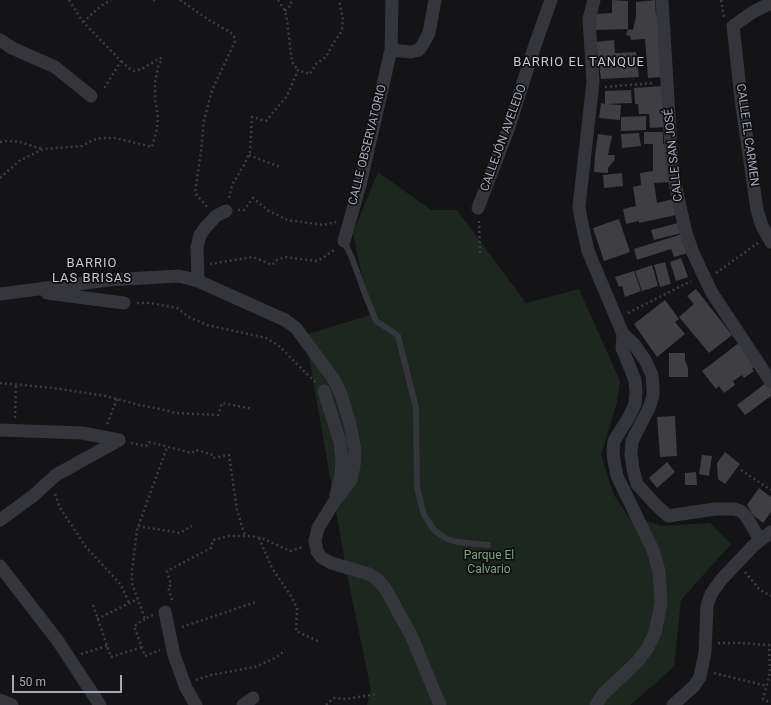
<!DOCTYPE html>
<html>
<head>
<meta charset="utf-8">
<style>
	body { margin:0 }
	#map { position:relative; width:771px; height:705px; overflow:hidden; background:#141416; font-family:Roboto,sans-serif }
	canvas { display:block }
	.scale { position:absolute; left:12px; top:675px; width:110px; height:18px; box-sizing:border-box; border:2px solid #a5a9b7; border-top:0; padding-left:5px; font-size:12px; line-height:14px; white-space:nowrap; color:#a5a9b7; -webkit-text-stroke:3px #0f0f11; paint-order:stroke }
</style>
</head>
<body>
<div id="map">
<canvas width="771" height="705"></canvas>
<div class="scale">50 m</div>
</div>
<script>
const context = document.querySelector('canvas').getContext('2d');
context.lineJoin = 'round';
function fillPath(path, color) { context.fillStyle = color; context.fill(path, 'evenodd'); }
const toPath = rows => new Path2D(rows.map(r => 'M' + r).join(''));
function strokePath(path, color, width, dash) { context.strokeStyle = color; context.lineWidth = width; context.lineCap = dash ? 'butt' : 'round'; context.setLineDash(dash || []); context.stroke(path); }
function drawText(font, color, halo, rows, align = 'center') {
  context.font = font + ' Roboto,sans-serif'; context.lineWidth = 3.5; context.setLineDash([]); context.textBaseline = 'middle'; context.strokeStyle = halo; context.fillStyle = color; for (const [text, x, y, turn = 0] of rows) {
    context.save(); context.translate(x, y); context.rotate((+turn || 0) * Math.PI / 180); context.textAlign = isNaN(turn) ? turn : align; if (halo) context.strokeText(text, 0, 0); context.fillText(text, 0, 0); context.restore();
  }
}
const green = toPath([
	[378,172,431,210,457,210,526,303,579,289,620,381,617,402,601,455,614,495,628,516,662,526,710,523,731,544,681,600,674,666,658,681,630,705,367,705,371,690,348,579,305,335,370,315,353,233]
]);
const building = toPath([
	[612,0,628,1,628,29,633,30,636,16,636,2,655,0,656,15,658,15,663,77,648,78,645,39,631,40,630,36,626,35,628,29,596,30,595,14,612,13],
	[614,40,615,53,636,52,639,77,601,79,596,42],
	[662,86,665,127,650,128,649,114,639,114,638,104,635,104,634,88],
	[631,90,632,103,608,104,621,105,620,120,599,118,601,103,605,104,605,91],
	[646,116,646,130,621,131,621,117],
	[644,132,663,132,663,144,669,144,669,182,654,183,657,203,673,199,676,215,639,223,639,221,626,224,623,209,636,206,633,187,641,185,640,173,653,171,653,144,644,144],
	[639,133,641,146,622,148,621,134],
	[598,134,612,136,608,155,615,155,614,161,608,168,608,173,594,172,595,155],
	[622,173,623,186,604,188,603,175],
	[619,219,630,252,604,261,593,228],
	[678,223,681,233,654,240,651,230],
	[682,234,688,253,674,257,671,249,637,260,634,249],
	[681,258,688,277,676,281,670,262],
	[665,262,671,284,660,287,654,265],
	[652,265,658,286,642,291,635,271],
	[634,271,641,291,625,297,622,286,619,287,615,277],
	[696,289,732,335,709,353,679,317,694,304,687,296],
	[665,300,679,319,675,322,685,334,657,357,634,324],
	[740,342,757,365,752,369,754,371,744,378,742,375,733,381,735,385,724,393,719,386,716,389,702,371],
	[669,353,685,353,685,360,688,368,688,377,669,377],
	[767,382,771,387,771,396,745,415,737,405],
	[675,416,677,456,660,457,657,417],
	[725,452,740,464,725,484,718,479,717,463],
	[702,455,712,456,709,476,699,474],
	[667,462,675,472,657,488,649,478],
	[696,472,697,485,685,485,685,473],
	[759,488,771,497,771,512,763,523,754,516,747,505]
]);
const path = toPath([
	[69,0,83,22,121,61,103,90],
	[153,0,155,0],
	[180,0,209,20,230,32,234,36,235,41,231,50,212,90,204,120,201,151,195,193,207,207],
	[278,0,285,11,287,20,292,62,298,70],
	[721,0,724,17],
	[285,11,291,5,291,0],
	[83,22,101,6,111,0],
	[605,87,654,83],
	[0,142,8,141,20,142,42,149],
	[249,155,280,167],
	[0,178,19,161,43,149,82,146,93,140,101,138,115,138,152,147,157,129,158,118,155,99,155,83,158,67,162,59,160,58,142,69,134,71,130,69,121,61],
	[229,198,232,185,244,165,250,152,252,117,266,121,287,96,298,70,310,74,316,64,326,57,334,42,340,34,342,29,343,19,339,0],
	[238,210,244,210,253,198,269,211,287,220,324,225,336,222],
	[479,221,480,253],
	[210,264,253,257,272,265,277,260,285,257,317,261,323,258,334,250],
	[716,273,758,243],
	[137,303,150,303,177,308,189,317,207,325,266,338,279,346,315,382],
	[628,313,691,281],
	[0,383,54,388,106,396,139,405,165,410,175,413,218,415,222,403,253,409],
	[15,418,16,384],
	[107,424,117,399],
	[131,443,146,446,149,442,192,453,196,450,211,454,213,458,229,455,237,510,245,536],
	[741,470,771,490],
	[55,494,60,508,86,547,121,585,129,603],
	[138,526,180,533,192,526],
	[259,538,272,568,291,596,297,608,296,631,320,642],
	[745,572,760,590,771,596],
	[172,600,168,587,171,585,167,571,211,548,213,540,229,536,251,536,264,539,290,551,303,547],
	[93,605,111,657,142,647],
	[153,615,145,619,132,583,132,571,137,530,167,447],
	[97,619,138,599],
	[145,619,134,626,145,656,160,650],
	[182,627,256,602],
	[718,643,739,643,769,645,770,673,763,699,771,703],
	[81,654,107,646],
	[714,673,767,686],
	[196,680,211,675,255,667,277,657,285,650],
	[326,705,334,698,346,699,377,694]
]);
const service = toPath([
	[344,241,352,258,365,294,376,321,393,332,398,336,416,408,417,488,424,515,435,531,447,539,457,542,488,545]
]);
const minor = toPath([
	[594,0,589,19,593,82,579,206,581,219,588,251,623,334,622,348,635,380,636,392,635,404,629,417,614,441,613,451,614,461,617,476,653,550,659,571,661,603,655,633,647,649,637,662,603,694,596,705],
	[662,0,672,165,677,193,686,233,693,253,712,293,771,382],
	[771,3,753,12,733,26,741,99,757,210,762,226,771,242],
	[0,40,12,48,55,67,91,96],
	[391,50,411,52,419,50,423,44,429,33,435,0],
	[478,208,508,130,535,45,551,0],
	[344,241,360,185,391,50,392,0],
	[198,281,197,247,200,235,205,228,216,216,226,211],
	[47,293,124,303],
	[0,294,108,280,179,276,198,281,285,320,296,328,333,378,341,394,350,424,355,450,354,466,351,480,334,502,318,528,315,541,317,551,321,557,331,563,369,574,377,579,385,588,411,635,440,705],
	[623,334,634,344,645,360,652,375,653,387,653,396,649,408,632,441,631,455,633,469,637,484,655,504,668,516,715,509,734,509,741,511,746,516,760,540],
	[324,391,340,442,342,461,341,475,336,495],
	[0,430,82,433,119,440],
	[0,520,33,496,56,475,119,440],
	[0,566,58,641,100,705],
	[165,612,174,655,186,688,196,705],
	[0,700,12,705],
	[243,705,253,698],
	[673,705,694,686,700,677,705,652,707,606,711,594,721,580,754,545,771,532]
]);
const streetNames = [
	["CALLE EL CARMEN",747,135,82],
	["CALLEJÓN AVELEDO",504,138,-70],
	["CALLE OBSERVATORIO",368,145,-76],
	["CALLE SAN JOSÉ",674,155,-96]
];
const parkNames = [
	["Parque El",489,556],
	["Calvario",489,570]
];
const neighbourhoodNames = [
	["BARRIO EL TANQUE",579,63],
	["BARRIO",92,264],
	["LAS BRISAS",92,279]
];
fillPath(green, '#1e2620');
fillPath(building, '#3e3e43');
strokePath(path, '#3b3d42', 2.5, [2, 3]);
strokePath(service, '#35363b', 6);
strokePath(minor, '#35363b', 13);
drawText('12px', '#a5a9b7', '#0f0f11', streetNames);
drawText('12px', '#7ca382', '#0f0f11', parkNames);
context.letterSpacing = '1px';
drawText('13px', '#c7c9d3', '#0f0f11', neighbourhoodNames);
context.letterSpacing = '0px';
</script>
</body>
</html>
